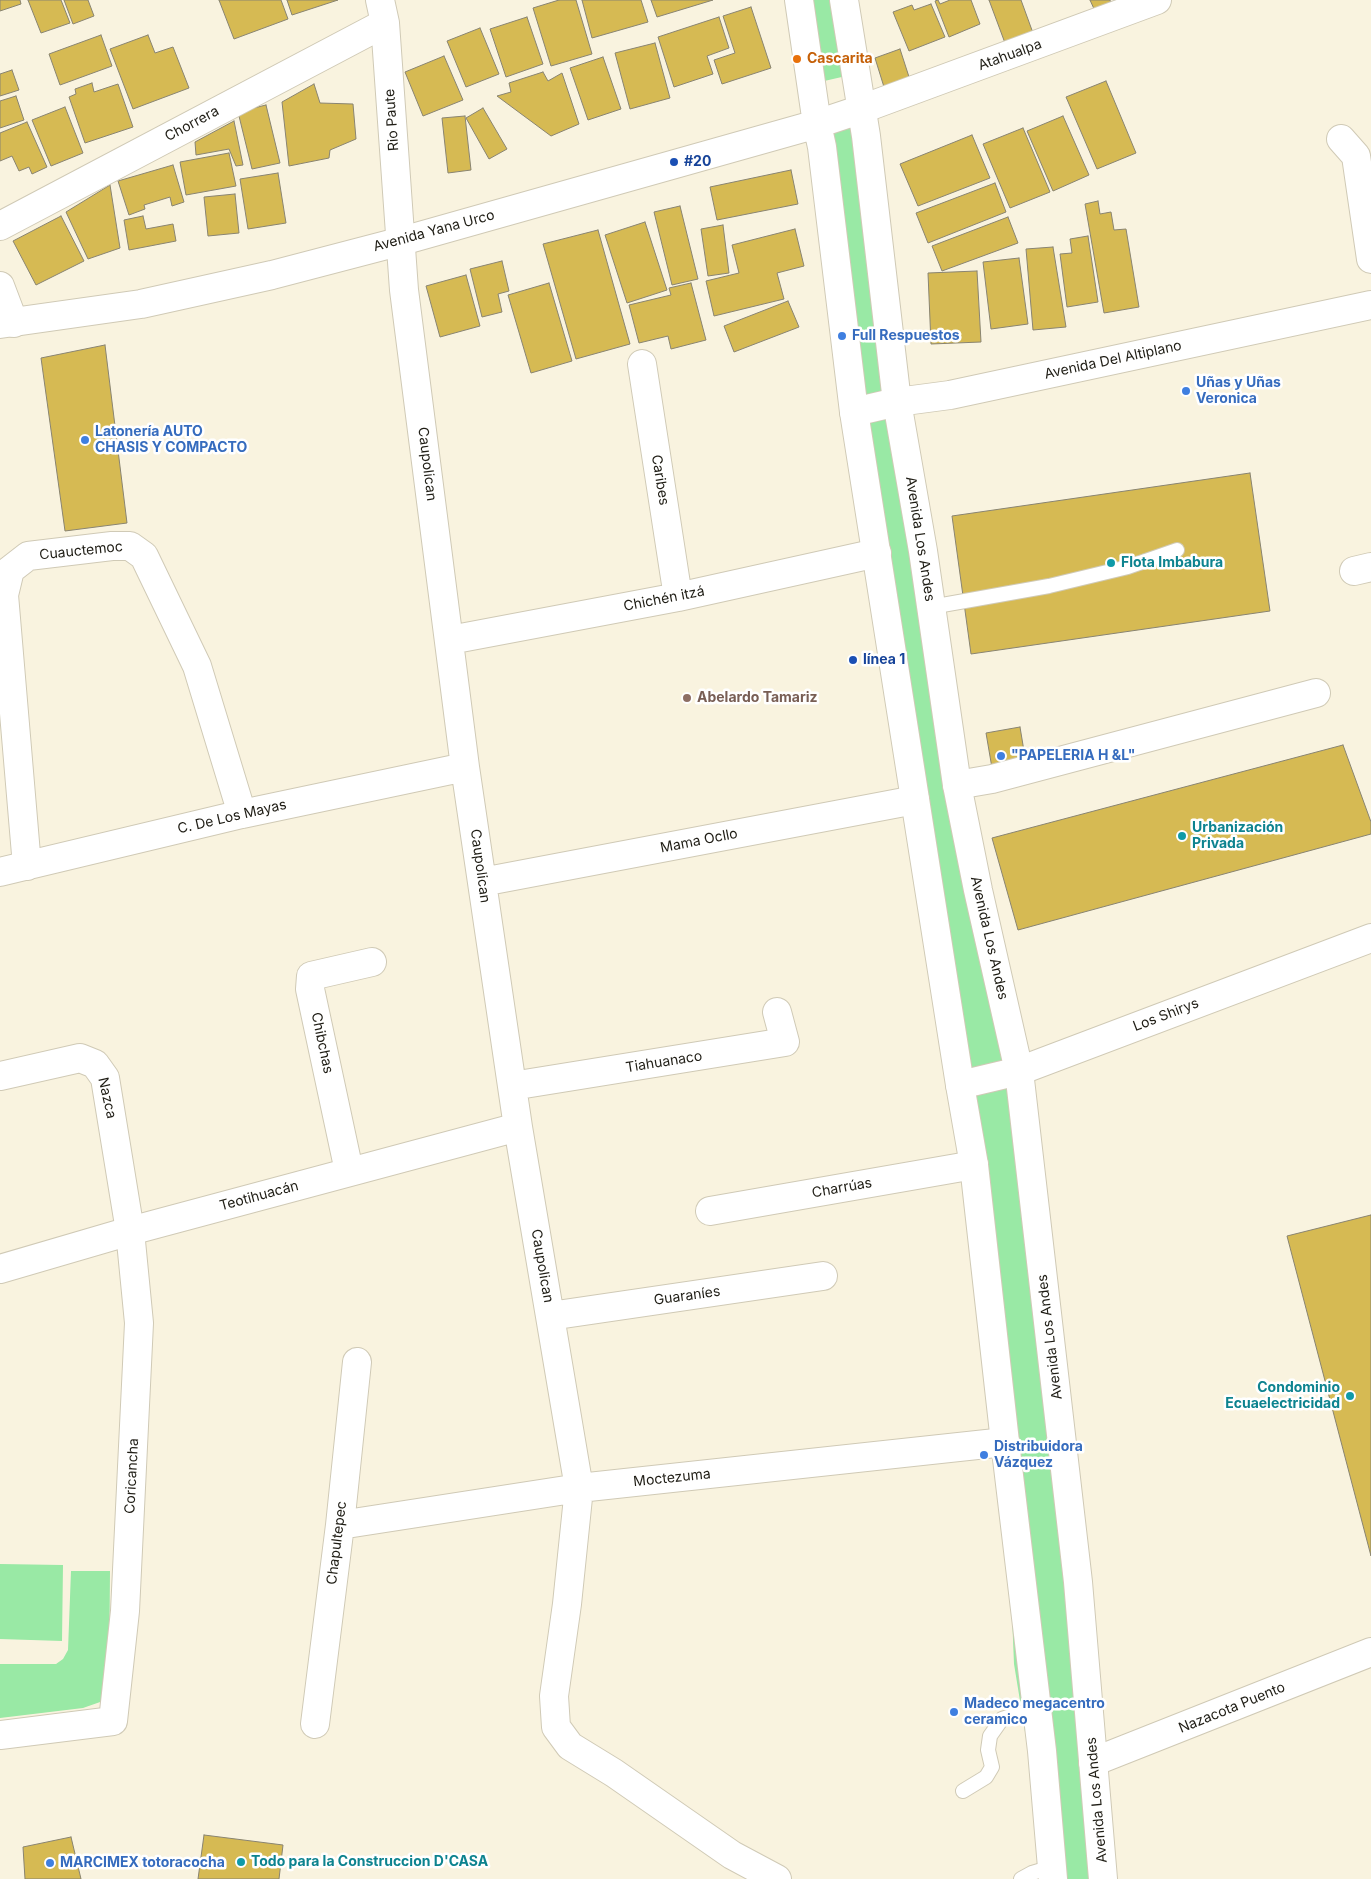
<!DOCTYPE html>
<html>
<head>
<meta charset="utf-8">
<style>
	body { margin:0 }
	canvas { display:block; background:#f9f3df }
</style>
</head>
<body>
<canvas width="1371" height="1879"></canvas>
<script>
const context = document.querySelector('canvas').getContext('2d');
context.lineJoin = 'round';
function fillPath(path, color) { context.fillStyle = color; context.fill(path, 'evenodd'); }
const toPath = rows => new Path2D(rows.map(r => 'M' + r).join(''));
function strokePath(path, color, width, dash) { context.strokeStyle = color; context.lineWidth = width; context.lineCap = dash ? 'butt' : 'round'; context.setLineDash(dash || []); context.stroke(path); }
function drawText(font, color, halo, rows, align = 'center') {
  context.font = font + ' Inter,sans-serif'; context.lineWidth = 5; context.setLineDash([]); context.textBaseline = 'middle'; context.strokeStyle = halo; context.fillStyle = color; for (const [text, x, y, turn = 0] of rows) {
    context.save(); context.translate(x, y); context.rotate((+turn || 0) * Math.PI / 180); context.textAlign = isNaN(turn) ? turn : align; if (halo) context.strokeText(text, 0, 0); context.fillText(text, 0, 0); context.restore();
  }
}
const green = toPath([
	[799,0,844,0,855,74,811,84],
	[851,123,897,402,1019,1071,1103,1879,1049,1879,1014,1664,1005,1442,827,135],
	[0,1564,63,1565,62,1641,0,1639],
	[71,1571,110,1571,109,1688,103,1701,83,1708,0,1718,0,1664,56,1664,63,1659,68,1650]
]);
const building = toPath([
	[0,0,20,0,21,4,0,11,0,0],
	[28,0,61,0,70,23,41,33,28,0],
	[64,0,88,0,94,16,73,24,64,0],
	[219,0,281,0,288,19,234,39,219,0],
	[287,0,338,0,292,15,287,0],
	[559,0,576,0,592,54,551,66,533,8,559,0],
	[582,0,641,0,648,22,592,38,582,0],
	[651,0,713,0,657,17,651,0],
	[938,0,940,4,950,0,971,0,980,24,949,37,935,1,938,0],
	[989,0,1021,0,1033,33,1005,43,989,0],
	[1090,0,1110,0,1111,4,1095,11,1090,0],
	[931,4,945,37,909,51,893,12,912,5,914,10,931,4],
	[751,7,771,68,722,84,714,60,735,53,723,16,751,7],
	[527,17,543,64,506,77,490,29,527,17],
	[719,17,729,48,707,56,713,74,674,87,658,37,719,17],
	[480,28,499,74,466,87,447,41,480,28],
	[101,35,112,66,60,85,49,54,101,35],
	[148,35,155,53,173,47,189,88,133,109,110,49,148,35],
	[655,43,670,98,630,109,615,53,655,43],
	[900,49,910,80,884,87,875,58,900,49],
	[444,56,463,100,423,116,405,72,444,56],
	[603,57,621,109,588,120,570,68,603,57],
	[12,70,19,90,0,96,0,74,12,70],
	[543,72,548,81,562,73,579,124,551,136,497,96,511,92,509,83,543,72],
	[1106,81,1136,153,1097,169,1066,97,1106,81],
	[92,83,94,92,118,84,133,127,85,143,69,97,76,94,75,89,92,83],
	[314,84,320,103,353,104,356,139,330,150,329,158,289,166,282,102,314,84],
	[16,96,24,120,0,128,0,101,16,96],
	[266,105,280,163,252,169,238,112,266,105],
	[65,107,83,153,51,166,32,120,65,107],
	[483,108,507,149,489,159,466,118,483,108],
	[465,116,471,170,448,173,442,118,465,116],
	[1063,116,1089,175,1053,191,1027,131,1063,116],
	[234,121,243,165,236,166,229,149,196,155,195,142,234,121],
	[27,122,47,167,32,174,29,167,19,171,12,156,0,161,0,133,27,122],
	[1023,128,1050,192,1010,208,983,144,1023,128],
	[972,135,990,178,918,206,900,164,972,135],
	[229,153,236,186,186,195,180,162,229,153],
	[173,165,184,202,172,206,170,197,144,205,145,209,129,215,118,181,173,165],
	[791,170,798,204,717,220,710,187,791,170],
	[278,173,286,223,248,229,240,179,278,173],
	[995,183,1006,212,928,243,916,213,995,183],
	[110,185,120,248,88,259,66,212,110,185],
	[235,194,239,233,208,236,204,197,235,194],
	[1098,201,1100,214,1111,212,1114,230,1126,229,1139,307,1104,313,1085,204,1098,201],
	[680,206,698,279,672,285,654,212,680,206],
	[61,216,84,261,36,285,13,241,61,216],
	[143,216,146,229,173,224,176,241,129,250,124,220,143,216],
	[1008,217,1018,243,942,271,932,246,1008,217],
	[645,222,667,290,627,303,605,235,645,222],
	[723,225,729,273,708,276,701,229,723,225],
	[795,229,804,266,777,273,784,299,714,316,706,281,739,273,732,245,795,229],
	[598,230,630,344,576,359,543,244,598,230],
	[1088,236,1098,302,1067,307,1060,254,1072,253,1070,239,1088,236],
	[1053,247,1066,327,1033,330,1026,249,1053,247],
	[1019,258,1028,324,991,329,983,262,1019,258],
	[502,261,509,291,498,294,502,312,482,317,470,269,502,261],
	[977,271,981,342,931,344,928,273,977,271],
	[466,275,480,326,440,337,426,286,466,275],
	[549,283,572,361,531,373,508,295,549,283],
	[691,283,706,340,671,349,668,336,639,343,629,305,671,295,669,288,691,283],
	[788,301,799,327,734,352,724,326,788,301],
	[105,345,127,523,65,531,41,358,105,345],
	[1250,473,1270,611,971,654,952,516,1250,473],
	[1020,727,1026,763,992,768,986,733,1020,727],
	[1343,745,1371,822,1371,834,1018,930,992,838,1343,745],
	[1371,1215,1371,1556,1287,1236,1371,1215],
	[204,1835,283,1845,279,1879,198,1879,204,1835],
	[71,1837,81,1879,25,1879,23,1847,71,1837]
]);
const lane = toPath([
	[931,607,1049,586,1128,567,1177,550],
	[963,1791,986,1777,992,1767,988,1750,990,1736,1002,1719,1037,1708],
	[1021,1879,1032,1873,1052,1867]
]);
const street = toPath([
	[380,0,385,23,404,290,465,767,518,1127,579,1488,567,1604,554,1696,556,1727,570,1746,614,1773,732,1855,777,1879],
	[862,109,1157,0],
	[1341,139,1356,156,1371,259],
	[0,226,385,23],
	[0,286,14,323],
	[642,364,678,597],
	[854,412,897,402,950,395,1371,305],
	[1354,571,1371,567],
	[450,640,678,597,877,553],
	[957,785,992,779,1316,693],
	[27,866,4,595,10,570,28,556,112,546,130,546,144,556,197,666,242,814],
	[0,872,242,814,465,767],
	[482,882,915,800],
	[0,1076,80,1058,95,1064,105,1078,130,1231,139,1323,125,1611,113,1721,0,1735],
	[960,1085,1019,1071,1371,938],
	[512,1086,785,1042,777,1012],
	[349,1171,310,989,311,976,372,962],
	[710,1211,974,1165],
	[0,1269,130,1231,518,1127],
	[550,1316,823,1276],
	[340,1525,579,1488,1005,1442],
	[315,1724,340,1525,357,1362],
	[1093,1762,1371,1652]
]);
const secondary = toPath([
	[799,0,817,124,822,147,854,412,960,1085,974,1165,1005,1442,1042,1751,1053,1879],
	[844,0,866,136,897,402,923,551,957,785,978,890,1019,1071,1078,1582,1103,1879],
	[0,324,141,304,272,275,402,241,817,124,862,109]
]);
const markers = [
	[797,59,5,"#e8710a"],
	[674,162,5,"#1a4fb4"],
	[842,336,5,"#3f7fe0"],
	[1186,391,5,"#3f7fe0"],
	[85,440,5,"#3f7fe0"],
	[1111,563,5,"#0f9aa8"],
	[853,660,5,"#1a4fb4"],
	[687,698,5,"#8d6e63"],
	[1001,756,5,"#3f7fe0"],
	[1182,836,5,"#0f9aa8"],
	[1350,1396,5,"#0f9aa8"],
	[984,1455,5,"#3f7fe0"],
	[954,1712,5,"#3f7fe0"],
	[241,1862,5,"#0f9aa8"],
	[50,1863,5,"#3f7fe0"]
];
const streetNames = [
	["Atahualpa",1010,55,-20],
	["Rio Paute",392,120,-94],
	["Chorrera",192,124,-28],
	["Avenida Yana Urco",434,231,-15],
	["Avenida Del Altiplano",1113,360,-12],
	["Caupolican",427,464,83],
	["Caribes",660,480,81],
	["Avenida Los Andes",920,539,81],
	["Cuauctemoc",81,551,-6],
	["Chichén itzá",664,599,-11],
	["C. De Los Mayas",232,817,-13],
	["Mama Ocllo",699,841,-11],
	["Caupolican",480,866,82],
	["Avenida Los Andes",989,938,77],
	["Los Shirys",1166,1015,-21],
	["Chibchas",322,1043,78],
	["Tiahuanaco",664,1062,-9],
	["Nazca",107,1098,77],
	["Charrúas",842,1188,-10],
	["Teotihuacán",259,1196,-15],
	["Caupolican",542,1266,80],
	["Guaraníes",687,1296,-8],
	["Avenida Los Andes",1050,1337,-97],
	["Coricancha",132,1476,-87],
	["Moctezuma",672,1478,-6],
	["Chapultepec",337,1543,-83],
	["Nazacota Puento",1232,1708,-22],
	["Avenida Los Andes",1097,1800,-95]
];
const foodNames = [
	["Cascarita",807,59]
];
const transitNames = [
	["#20",684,162],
	["línea 1",863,660]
];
const shopNames = [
	["Full Respuestos",852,336],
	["Uñas y Uñas",1196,383],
	["Veronica",1196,399],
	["Latonería AUTO",95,432],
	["CHASIS Y COMPACTO",95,448],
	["\"PAPELERIA H &L\"",1011,756],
	["Distribuidora",994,1447],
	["Vázquez",994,1463],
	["Madeco megacentro",964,1704],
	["ceramico",964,1720],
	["MARCIMEX totoracocha",60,1863]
];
const cultureNames = [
	["Flota Imbabura",1121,563],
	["Urbanización",1192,828],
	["Privada",1192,844],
	["Condominio",1340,1388,"right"],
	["Ecuaelectricidad",1340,1404,"right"],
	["Todo para la Construccion D'CASA",251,1862]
];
const educationNames = [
	["Abelardo Tamariz",697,698]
];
fillPath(green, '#99e9a5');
fillPath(building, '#d6ba53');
strokePath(building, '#898471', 1);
strokePath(lane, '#d0cab6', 16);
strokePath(street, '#d0cab6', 30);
strokePath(secondary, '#d0cab6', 30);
strokePath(lane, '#fff', 14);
strokePath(street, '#fff', 28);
strokePath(secondary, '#fff', 28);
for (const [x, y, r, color] of markers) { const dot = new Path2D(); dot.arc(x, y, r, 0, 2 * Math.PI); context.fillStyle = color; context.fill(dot); strokePath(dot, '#fff', 2); }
drawText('14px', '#1f1d15', '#fff', streetNames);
drawText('bold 14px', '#c56008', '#fff', foodNames, 'left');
drawText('bold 14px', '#164399', '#fff', transitNames, 'left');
drawText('bold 14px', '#366cbe', '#fff', shopNames, 'left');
drawText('bold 14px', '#0d838f', '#fff', cultureNames, 'left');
drawText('bold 14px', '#785e54', '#fff', educationNames, 'left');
</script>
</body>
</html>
